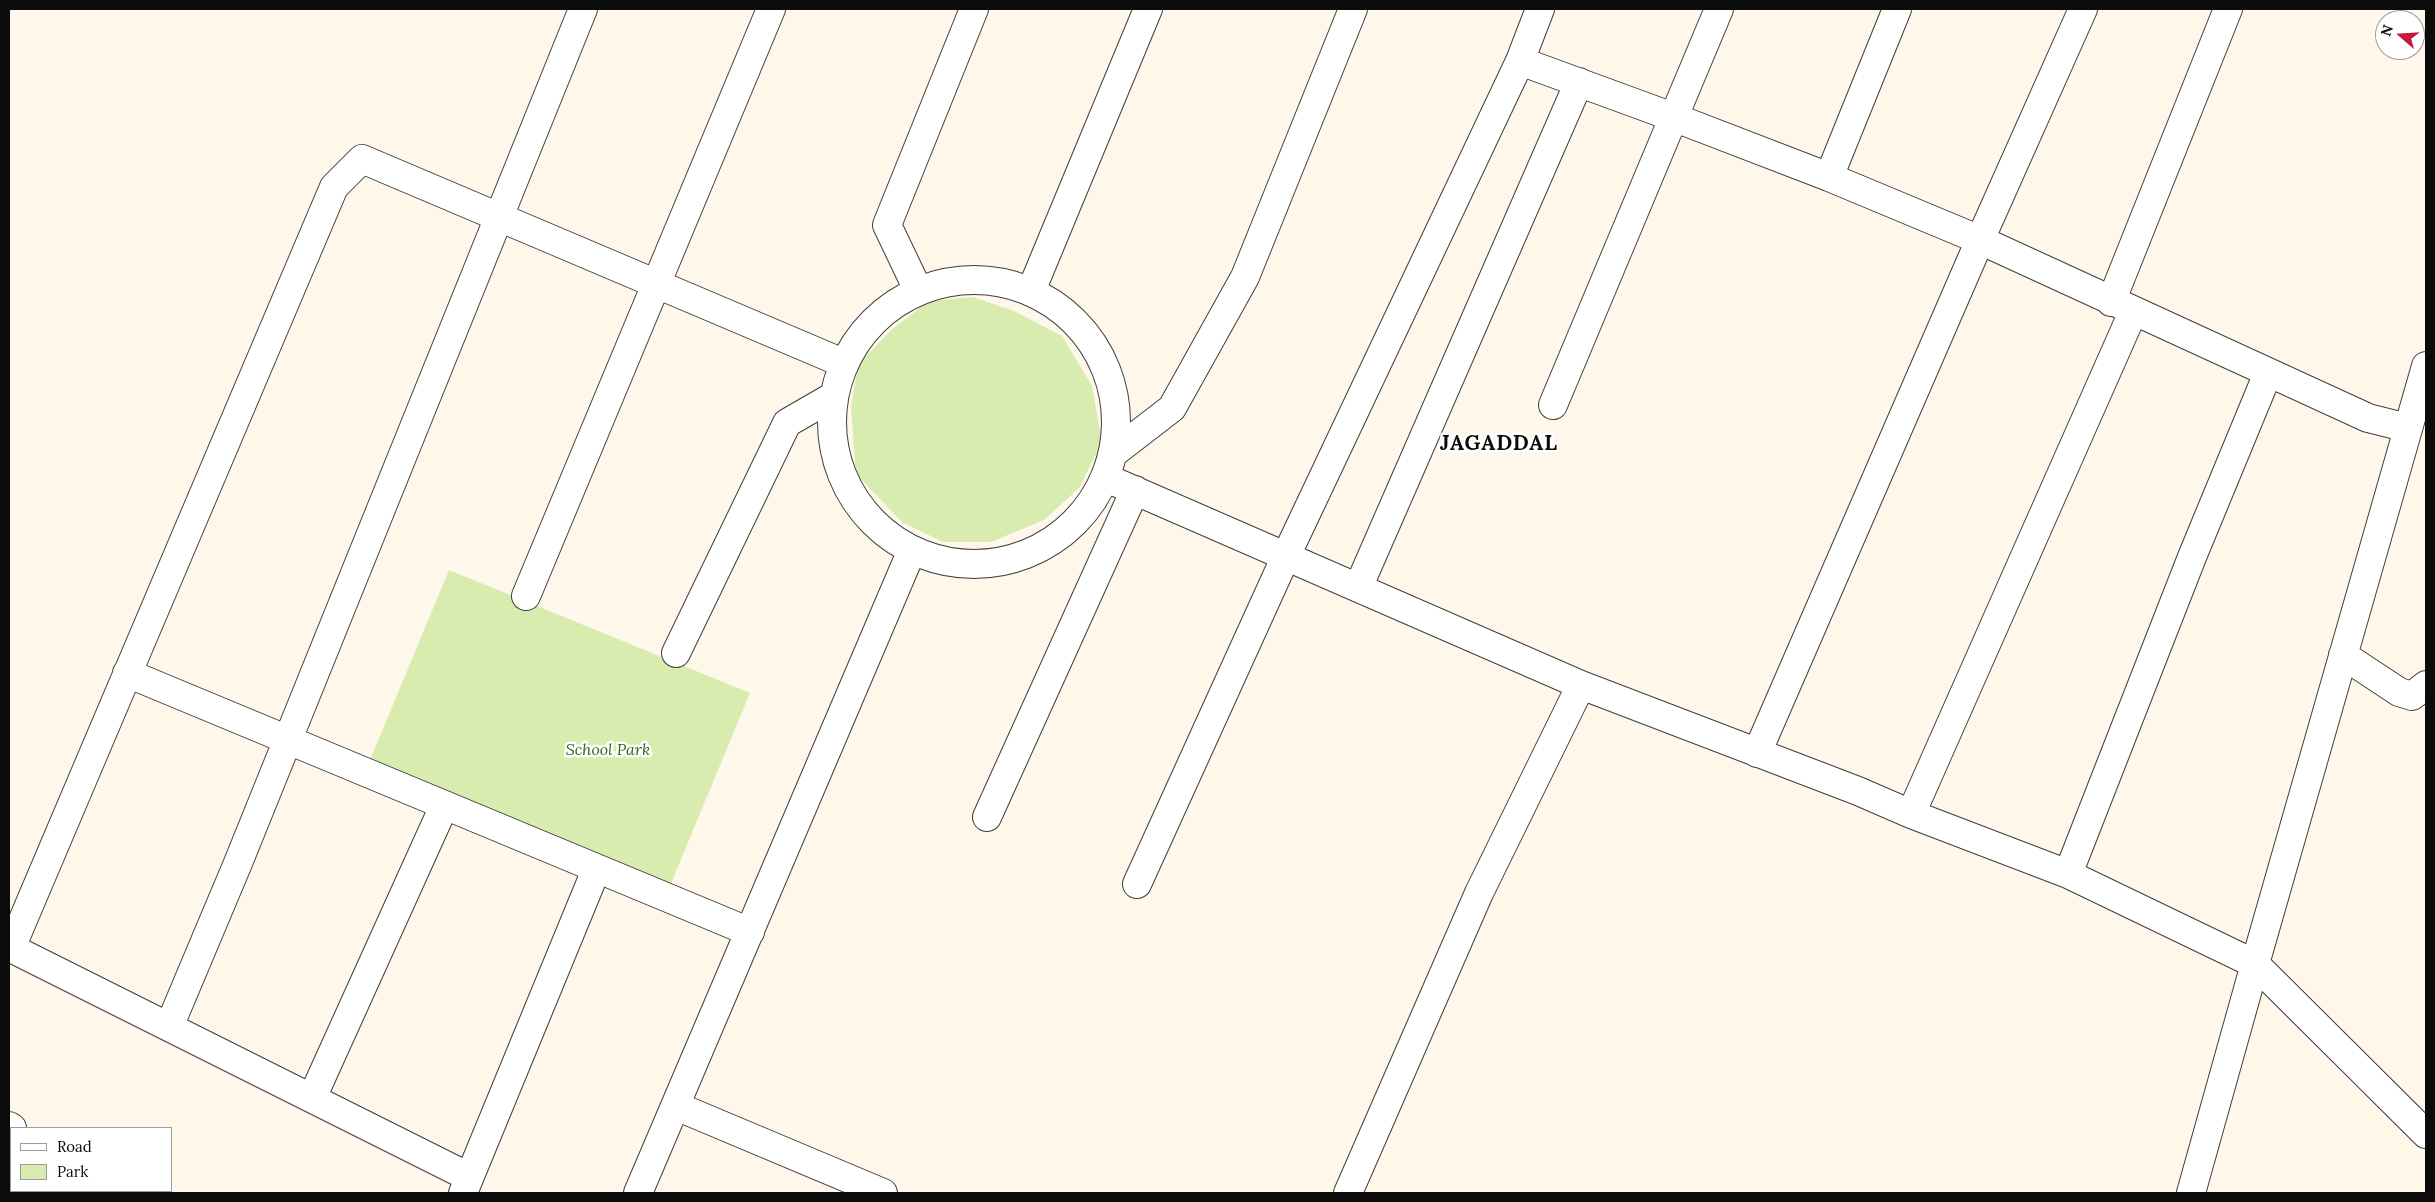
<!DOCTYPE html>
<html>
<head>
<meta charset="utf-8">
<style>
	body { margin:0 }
	#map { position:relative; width:2435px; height:1202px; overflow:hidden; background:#fff7e9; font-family:Lora,serif }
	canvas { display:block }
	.frame { position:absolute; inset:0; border:10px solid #0b0b0b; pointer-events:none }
	.legend { position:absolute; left:10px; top:1127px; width:162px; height:65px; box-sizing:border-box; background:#fff; border:1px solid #9d9d9d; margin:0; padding:6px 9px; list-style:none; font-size:15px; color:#0b0b0b }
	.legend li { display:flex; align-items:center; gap:10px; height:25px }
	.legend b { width:25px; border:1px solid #9d9d9d }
	.north { position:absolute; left:2375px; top:10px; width:50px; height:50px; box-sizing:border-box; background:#fff; border:1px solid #9d9d9d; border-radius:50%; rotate:289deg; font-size:14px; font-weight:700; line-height:20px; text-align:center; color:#0b0b0b }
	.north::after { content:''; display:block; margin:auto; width:18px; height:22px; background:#c6183a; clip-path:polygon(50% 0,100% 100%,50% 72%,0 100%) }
</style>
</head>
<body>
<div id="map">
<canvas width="2435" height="1202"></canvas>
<div class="frame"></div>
<ul class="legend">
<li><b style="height:6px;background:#fff"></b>Road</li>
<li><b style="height:14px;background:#d8ecb0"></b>Park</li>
</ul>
<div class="north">N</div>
</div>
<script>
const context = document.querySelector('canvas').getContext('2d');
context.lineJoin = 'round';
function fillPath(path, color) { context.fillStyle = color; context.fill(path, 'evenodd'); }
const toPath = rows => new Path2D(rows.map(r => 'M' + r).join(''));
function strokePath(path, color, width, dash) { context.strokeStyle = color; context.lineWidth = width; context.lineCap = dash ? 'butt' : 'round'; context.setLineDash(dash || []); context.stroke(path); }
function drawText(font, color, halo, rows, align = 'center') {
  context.font = font + ' Lora,serif'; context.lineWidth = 5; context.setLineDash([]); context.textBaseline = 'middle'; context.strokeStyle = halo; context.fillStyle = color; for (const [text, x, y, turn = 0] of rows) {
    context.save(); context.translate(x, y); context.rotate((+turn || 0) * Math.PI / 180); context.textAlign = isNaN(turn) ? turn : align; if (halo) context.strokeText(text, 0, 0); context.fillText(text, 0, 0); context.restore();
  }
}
const green = toPath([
	[973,297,1014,311,1062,336,1092,386,1102,442,1079,488,1044,520,991,542,943,542,902,522,856,474,851,407,858,365,891,330,929,301],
	[449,570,750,693,667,893,370,760]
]);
const street = toPath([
	[1520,61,1673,117,1829,177,1980,240,2368,418,2408,428],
	[1829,177,1897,9],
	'832 422a142 142 0 1 1 284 0a142 142 0 1 1-284 0Z',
	[918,290,887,225,974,9],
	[1031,291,1148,9],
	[2111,302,2228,9],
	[1553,405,1719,9],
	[1115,452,1172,408,1245,277,1353,9],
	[1106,478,1581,685,1858,791,1911,814,2068,874,2255,964,2426,1134],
	[1358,588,1579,82],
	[526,596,771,9],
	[676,653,787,423,832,397],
	[2343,655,2399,692,2412,696,2426,685],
	[127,673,750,932],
	[1757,753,1980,240,2083,9],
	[1911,814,2133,312],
	[987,817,1135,490],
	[2068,874,2192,557,2268,373],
	[1137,884,1286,556,1520,61,1540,9],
	[169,1027,238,863,583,9],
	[312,1098,444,806],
	[676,1106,883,1193],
	[9,1126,12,1128],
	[469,1177,11,948,334,187,362,159,843,363],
	[101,1191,105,1193],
	[463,1193,596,870],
	[638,1193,912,550],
	[1348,1193,1479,893,1581,685],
	[2191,1193,2255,964,2426,366]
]);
const parkNames = [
	["School Park",608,750]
];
const districtNames = [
	["JAGADDAL",1499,444]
];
fillPath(green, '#d8ecb0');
strokePath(street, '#3e3e3e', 30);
strokePath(street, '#fff', 28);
drawText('italic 16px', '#336717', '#fff', parkNames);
context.letterSpacing = '1px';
drawText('bold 21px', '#0b0b0b', '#fff', districtNames);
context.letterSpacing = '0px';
</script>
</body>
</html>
